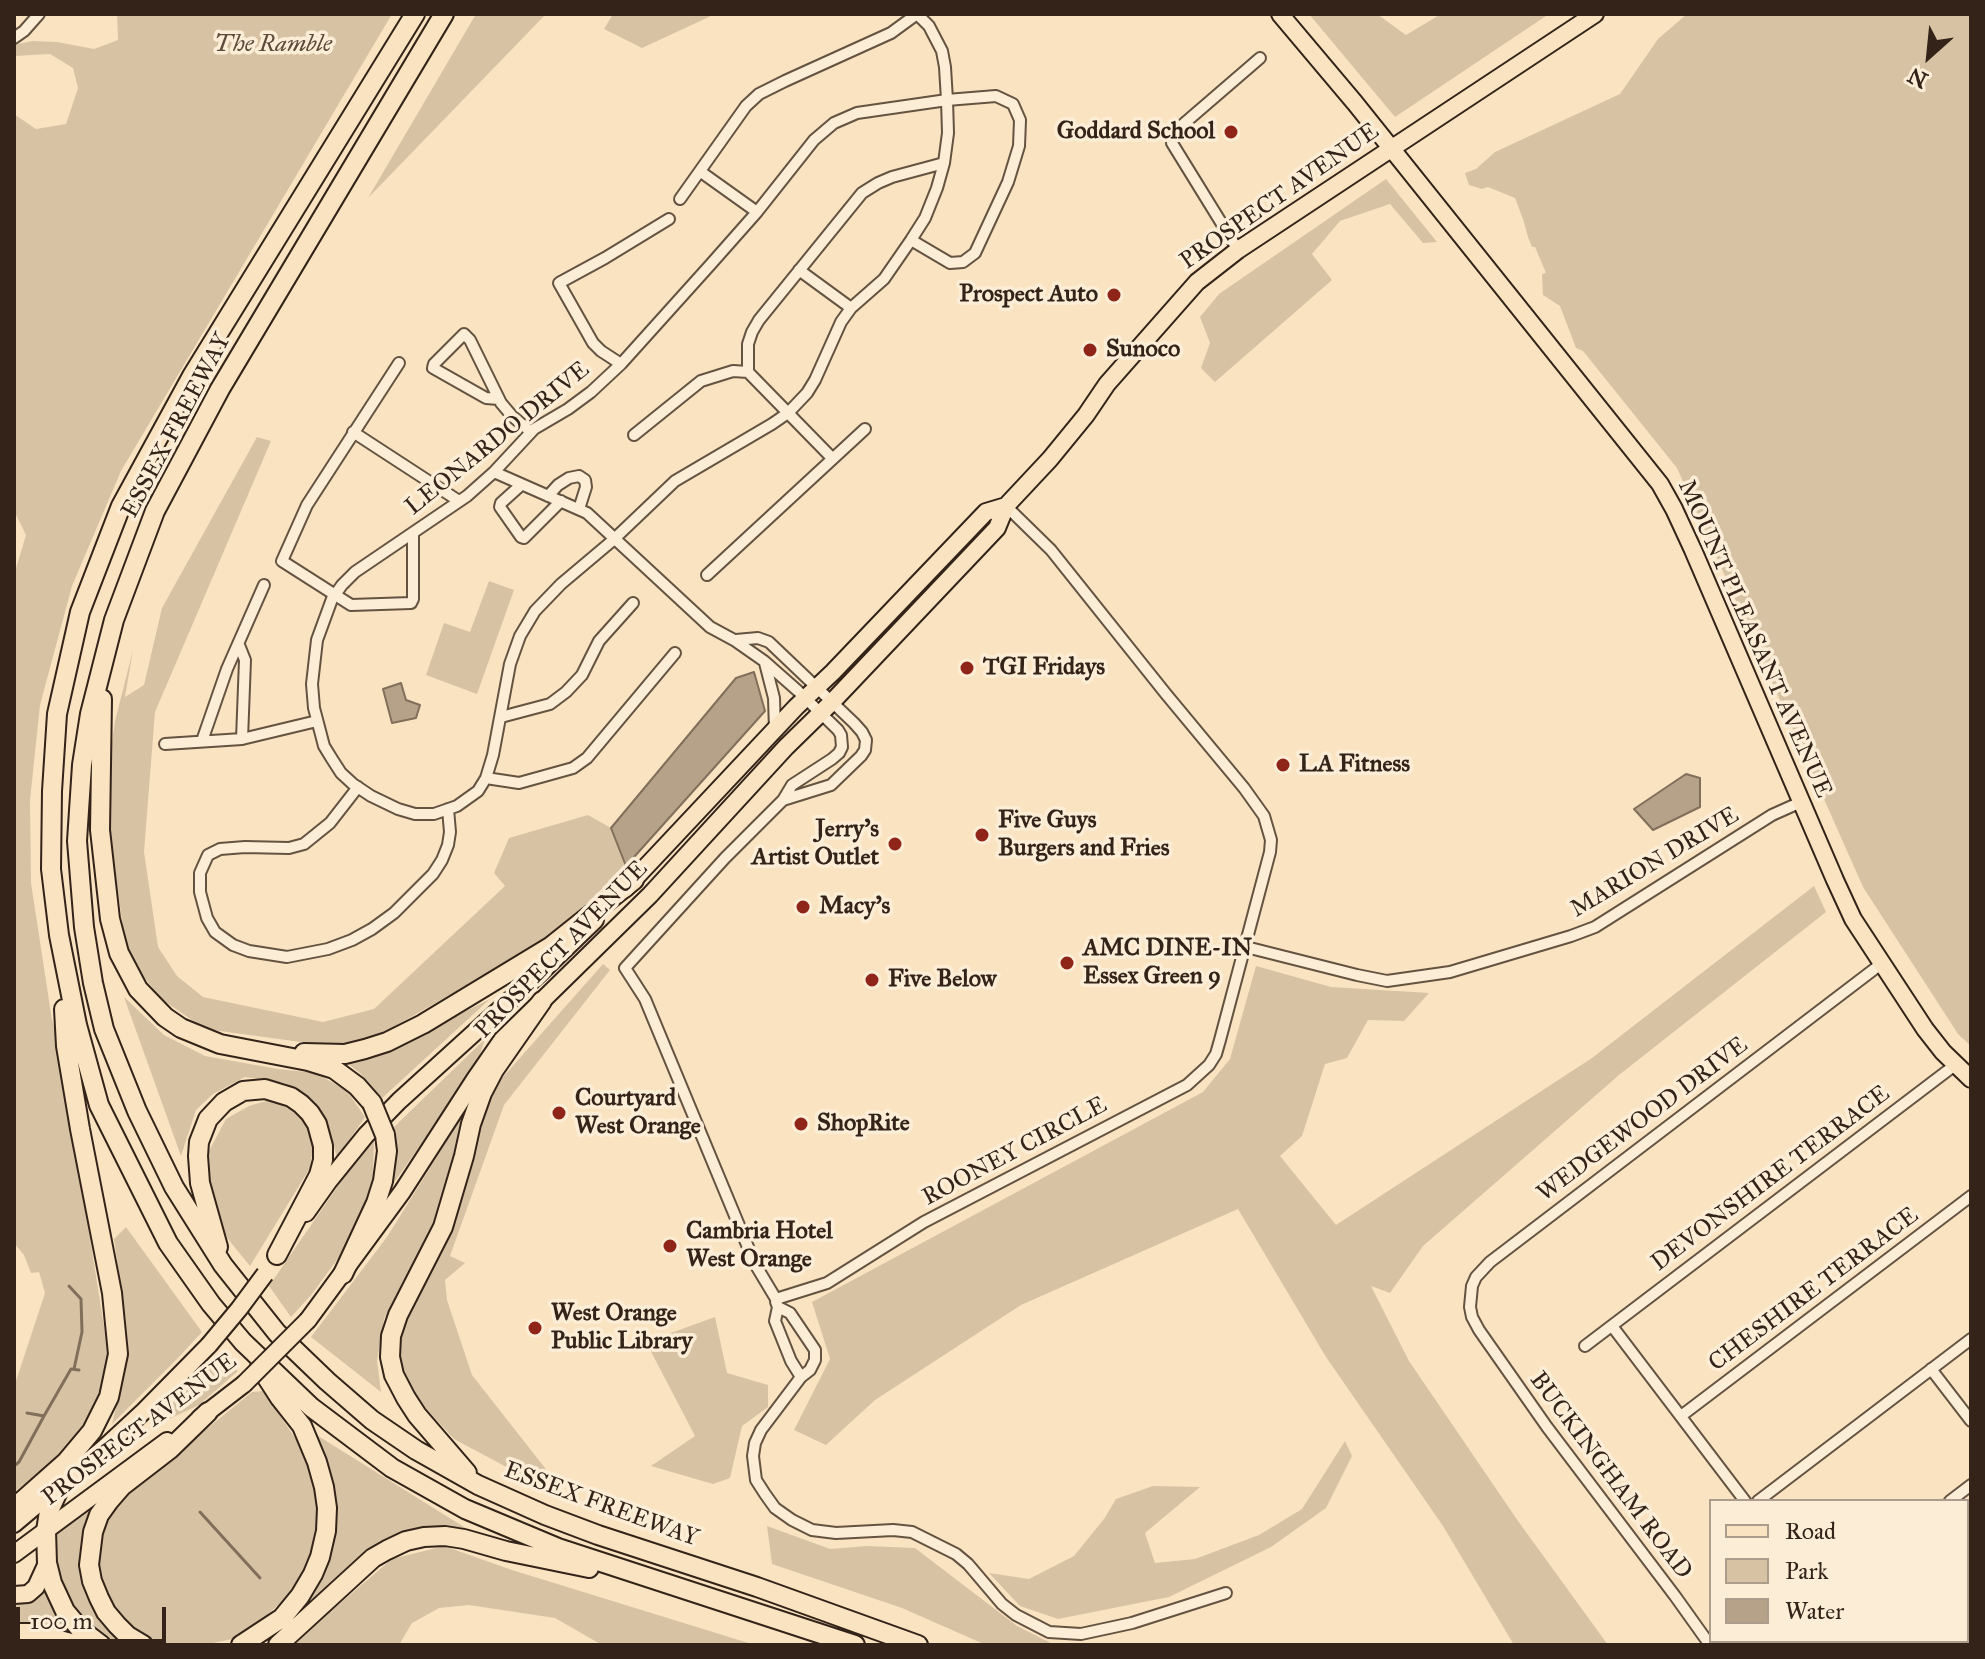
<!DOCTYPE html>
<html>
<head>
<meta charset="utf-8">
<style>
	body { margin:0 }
	#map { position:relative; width:1985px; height:1659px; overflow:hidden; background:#fae3c1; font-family:"IM FELL Great Primer",serif }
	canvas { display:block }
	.frame { position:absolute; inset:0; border:16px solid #332318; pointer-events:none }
	.legend { position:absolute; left:1709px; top:1499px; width:260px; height:144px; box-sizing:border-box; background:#fcedd7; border:2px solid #ac9c8b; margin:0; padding:10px 14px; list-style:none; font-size:24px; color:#332318 }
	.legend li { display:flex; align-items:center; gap:16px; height:40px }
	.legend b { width:40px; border:2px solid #ac9c8b }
	.north { position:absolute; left:1889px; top:16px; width:80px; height:80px; -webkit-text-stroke:6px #fcedd7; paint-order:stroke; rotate:207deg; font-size:22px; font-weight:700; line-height:32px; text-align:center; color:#332318 }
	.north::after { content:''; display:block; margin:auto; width:28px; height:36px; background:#332318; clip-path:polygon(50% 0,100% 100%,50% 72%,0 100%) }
	.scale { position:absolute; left:16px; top:1607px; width:150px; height:36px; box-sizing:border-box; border:4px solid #332318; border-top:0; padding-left:10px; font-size:24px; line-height:28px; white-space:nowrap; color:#332318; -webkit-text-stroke:6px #fcedd7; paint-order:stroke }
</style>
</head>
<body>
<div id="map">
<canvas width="1985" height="1659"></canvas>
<div class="frame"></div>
<ul class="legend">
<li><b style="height:10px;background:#fae3c1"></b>Road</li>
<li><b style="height:22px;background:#d8c2a4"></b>Park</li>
<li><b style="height:22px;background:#b6a288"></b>Water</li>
</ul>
<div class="north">N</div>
<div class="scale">100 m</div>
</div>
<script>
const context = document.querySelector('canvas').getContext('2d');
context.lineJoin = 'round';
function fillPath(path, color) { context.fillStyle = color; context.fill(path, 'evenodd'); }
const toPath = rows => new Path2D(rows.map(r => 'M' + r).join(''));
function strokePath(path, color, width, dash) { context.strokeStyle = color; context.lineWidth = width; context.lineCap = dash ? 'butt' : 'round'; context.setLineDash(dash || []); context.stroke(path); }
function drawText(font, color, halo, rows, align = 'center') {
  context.font = font + ' "IM FELL Great Primer",serif'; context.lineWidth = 7; context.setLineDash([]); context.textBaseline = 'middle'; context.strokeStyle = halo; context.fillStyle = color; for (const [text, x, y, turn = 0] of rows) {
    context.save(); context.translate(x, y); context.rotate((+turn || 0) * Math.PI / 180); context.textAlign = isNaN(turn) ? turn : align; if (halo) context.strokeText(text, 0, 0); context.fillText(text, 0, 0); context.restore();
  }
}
const green = toPath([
	[117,14,392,14,121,471,72,586,40,705,30,800,31,883,52,1020,63,1054,61,1057,111,1370,94,1411,69,1448,14,1492,14,1387,45,1293,39,1272,31,1273,24,1255,14,1243,14,575,26,535,14,511,14,114,36,129,66,124,78,88,73,68,50,54,14,56,14,45,32,41,57,42,94,49,118,40],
	[476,14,546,14,368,198],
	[613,14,710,14,711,16,642,48,604,29],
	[1309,14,1377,14,1406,35,1441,14,1549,14,1395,117],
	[1687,14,1971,14,1971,1046,1958,1034,1863,887,1677,468,1583,351,1576,348,1560,306,1543,295,1542,274,1546,273,1535,247,1532,247,1528,237,1523,219,1515,198,1488,187,1482,189,1469,185,1465,173,1476,169,1495,152,1620,94,1658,39],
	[1386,179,1437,242,1423,243,1390,204,1340,221,1312,254,1332,280,1215,382,1201,368,1210,343,1200,317,1219,294],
	[257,437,271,441,155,712,144,852,158,947,177,976,203,997,323,1022,374,1009,505,886,494,873,509,838,588,815,611,828,626,866,551,937,381,1034,338,1047,205,1029,163,1000,131,962,125,940,115,872,106,786,115,721,133,650,125,697,144,685,162,608],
	[489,581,514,590,477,694,426,675,444,623,470,632],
	[1814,886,1826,912,1619,1075,1423,1246,1390,1293,1371,1286,1409,1361,1518,1521,1608,1645,1514,1645,1443,1526,1326,1357,1238,1209,1021,1305,875,1400,826,1445,794,1430,830,1359,812,1302,1203,1092,1230,1059,1256,966,1331,987,1429,993,1404,1021,1368,1020,1347,1058,1325,1064,1302,1136,1280,1156,1336,1225,1592,1058],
	[603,964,610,970,504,1105,450,1256,465,1263,445,1280,447,1300,472,1375,545,1468,552,1487,529,1479,454,1439,401,1381,398,1332,452,1216,493,1092,503,1077],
	[124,997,164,1035,205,1056,278,1069,316,1073,347,1091,365,1117,337,1158,328,1123,309,1100,285,1083,245,1077,213,1094,196,1110,181,1156],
	[490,999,380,1100,361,1074,347,1063,400,1044],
	[485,1039,476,1066,393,1184,394,1127],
	[273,1099,302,1118,314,1139,310,1168,250,1266,228,1239,210,1200,209,1151,226,1119,249,1106],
	[464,1113,440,1213,384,1319,377,1361,381,1392,311,1337,387,1237],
	[374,1140,373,1181,347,1246,312,1294,291,1317,269,1286,360,1154],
	[126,1227,202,1332,178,1358,112,1424,125,1371,126,1323,114,1239],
	[715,1317,727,1373,768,1385,768,1407,742,1426,730,1478,713,1484,651,1466,695,1436,646,1342],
	[218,1353,238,1371,199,1405,148,1429],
	[263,1391,304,1451,319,1507,309,1563,286,1598,242,1637,213,1643,166,1645,134,1630,106,1602,92,1560,104,1515,145,1479,252,1392],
	[315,1434,480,1537,422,1530,299,1616,329,1554],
	[1345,1441,1352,1456,1326,1508,1271,1547,1169,1597,1058,1619,1020,1606,989,1573,1029,1579,1074,1556,1104,1519,1116,1499,1153,1486,1200,1487,1145,1533,1155,1563,1195,1559,1259,1535,1302,1509],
	[105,1496,85,1585,134,1645,112,1645,80,1618,59,1582,51,1539,55,1533],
	[767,1526,830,1549,867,1546,915,1548,1017,1626,1055,1645,986,1645,902,1608,772,1564],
	[444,1546,512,1570,755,1645,602,1645,555,1618,469,1605,439,1608,412,1623,399,1645,294,1645,325,1616,392,1559],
	[46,1591,58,1613,83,1640,14,1628,14,1601,28,1603]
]);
const water = toPath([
	[754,672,765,711,626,866,611,828,736,678,754,672],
	[401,683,406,700,420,705,416,718,392,723,383,689,401,683],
	[1686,774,1700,778,1700,807,1653,830,1634,809,1686,774]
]);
const stream = toPath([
	[69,1286,81,1299,82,1332,74,1369],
	[27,1413,44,1416,71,1369,79,1370],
	[14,1466,19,1462,44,1416],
	[200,1512,260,1578]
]);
const minor = toPath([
	[14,38,24,31,39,14],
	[701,172,757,212],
	[680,199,746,106,759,94,785,81,891,33,917,14,929,26,942,51,945,67,947,100,948,133,944,163,937,188,925,218,911,240,884,279,851,308,841,322,815,380,807,393,788,413,772,424,675,481,612,541,561,584,535,611,520,636,510,664,493,755,486,778,478,791,457,806,434,814,415,814,398,809,371,796,353,784,341,773,332,759,324,746,314,708,312,684,317,640,332,599,342,585,355,572,467,496,494,472,534,429,568,409,591,392,621,364,711,264,757,212,814,140,834,123,857,113,947,100,996,96,1013,104,1020,120,1019,146,1008,182,975,253,963,262,950,263,911,240],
	[1238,250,1172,143,1173,133,1260,58],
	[799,270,851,308],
	[399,363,307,505,282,561,351,605,411,603,413,599,413,533],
	[621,364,601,351,593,343,559,283,605,258,669,219],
	[748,372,748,344,752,332,759,320,862,193,878,183,892,177,944,163],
	[499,399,486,398,433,368,434,364,464,334,470,340,501,403,512,416,531,432],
	[353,432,459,501],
	[634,435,701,381,733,371,748,372,832,458],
	[494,472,587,513,710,627,734,640,764,661,798,691,838,730,841,735,842,747,839,753,832,759,792,785,783,800,725,858,625,968,645,999,755,1264,776,1299,827,1283,924,1222,1187,1085,1209,1065,1216,1054,1220,1040,1270,852,1271,840,1264,816,1244,788,1166,694,1051,550,1006,506],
	[521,485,501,503,500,507,521,537,524,538,561,501],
	[548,496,558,485,569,478,579,476,585,480,586,487,579,509],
	[707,575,865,429],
	[736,640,758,638,769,642,854,723,862,732,866,740,865,750,861,756,831,785,783,800],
	[239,645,245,660,242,739],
	[765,663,774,698,775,730],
	[501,717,550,704,566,692,582,675,599,641,633,603],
	[202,741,227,669,264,585],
	[165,744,242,739,317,721],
	[486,778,519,783,573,768,587,758,675,653],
	[358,787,330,823,304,844,289,848,245,847,220,849,208,855,200,873,200,892,207,918,215,932,233,945,249,951,287,957,328,949,352,940,372,929,394,913,433,874,442,860,448,845,450,832,448,809],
	[1246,947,1357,975,1387,981,1450,972,1571,936,1595,927,1772,815,1801,802],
	[776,1302,778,1307,775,1321,791,1361,801,1377],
	[778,1307,790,1313,815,1350,815,1360,810,1370,801,1377,761,1430,755,1443,753,1456,756,1480,765,1494,775,1508,792,1520,812,1530,836,1533,893,1530,912,1532,956,1554,968,1564,1002,1604,1016,1615,1049,1632,1081,1634,1132,1623,1226,1593],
	[1612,1326,1745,1501],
	[1585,1346,1955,1065],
	[1931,1369,1971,1421],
	[1681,1416,1971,1196],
	[1758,1501,1971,1339],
	[1950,1501,1971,1485],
	[1967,1633,1971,1630],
	[1710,1645,1675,1596,1547,1427,1479,1330,1472,1317,1470,1307,1472,1286,1476,1277,1490,1262,1881,964],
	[1757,1645,1762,1641],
	[1952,1645,1957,1641]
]);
const primary = toPath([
	[1280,14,1355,103,1660,484,1674,509,1693,550,1835,880,1853,919,1925,1029,1943,1052,1971,1079],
	[625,889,796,707,833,672,986,512,1006,506],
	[306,1213,328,1182,366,1135,399,1101,540,973,595,920],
	[308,1320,402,1192,475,1079,502,1040,650,895,786,747,832,702,997,528,1006,506,1050,459,1086,415,1107,384,1197,282,1238,250,1595,14],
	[200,1418,244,1384],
	[14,1524,104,1448,144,1411,209,1345],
	[14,1554,167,1441],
	[14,1595,28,1594,36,1587,47,1563]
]);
const motorway = toPath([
	[415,14,192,376,121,506,80,612,57,714,52,791,51,869,59,935,77,1025,99,1105,168,1243,211,1304,243,1342,311,1407,392,1468,465,1509,558,1548,855,1645],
	[444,14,220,389,155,511,114,620,90,714,82,765,77,841,84,927,93,983,104,1029,137,1111,174,1187,223,1265,277,1333,327,1381,372,1420,416,1450,478,1485,545,1515,598,1535,757,1587,918,1645],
	[102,699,100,830,110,919,119,953,138,989,165,1017,181,1028,220,1044,308,1061,334,1069,357,1086,372,1103],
	[304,1053,345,1054,365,1049,387,1042,423,1024,550,947,634,880],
	[218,1247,200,1183,198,1156,199,1142,208,1119,224,1102,243,1091,265,1089,291,1097,301,1104,310,1113,317,1124,323,1146,323,1160,319,1175,277,1255],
	[343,1274,376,1203,383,1181,387,1151,385,1135],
	[467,1473,417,1415,406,1398,394,1375,390,1357,391,1336,398,1315,443,1227,464,1156,471,1124,482,1093,494,1070,542,1001],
	[61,1485,49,1511,46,1531,47,1563,52,1583,65,1611,80,1629,101,1645],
	[14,1508,66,1462,92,1431,109,1397,118,1354,112,1293,80,1129,66,1046,64,1009],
	[14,1633,33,1633,78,1645],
	[143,1645,128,1636,117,1625,106,1612,99,1598,92,1581,89,1565,93,1532,99,1515,109,1501,122,1486,170,1449,208,1412],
	[241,1645,282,1618,300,1596,313,1574,320,1557,326,1531,327,1508,324,1487,317,1462,302,1426,280,1398,260,1367],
	[278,1645,373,1558,387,1550,406,1541,424,1537,445,1536,464,1539,506,1551,589,1568]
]);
const primaryBridge = toPath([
	[209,1345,239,1309,265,1274],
	[244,1384,308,1320]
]);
const motorwayBridge = toPath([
	[372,1103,385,1135]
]);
const markers = [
	[1231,132,8,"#8f2418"],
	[1114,295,8,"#8f2418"],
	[1090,350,8,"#8f2418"],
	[967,668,8,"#8f2418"],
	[1283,765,8,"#8f2418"],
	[982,835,8,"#8f2418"],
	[895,844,8,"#8f2418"],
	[803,907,8,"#8f2418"],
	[1067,963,8,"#8f2418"],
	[872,980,8,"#8f2418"],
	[559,1113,8,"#8f2418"],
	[801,1124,8,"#8f2418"],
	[670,1246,8,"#8f2418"],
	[535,1328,8,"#8f2418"]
];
const parkNames = [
	["The Ramble",273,45]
];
const poiNames = [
	["Goddard School",1215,132,"right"],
	["Prospect Auto",1098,295,"right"],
	["Sunoco",1106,350],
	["TGI Fridays",983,668],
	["LA Fitness",1299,765],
	["Five Guys",998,821],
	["Burgers and Fries",998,849],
	["Jerry's",879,830,"right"],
	["Artist Outlet",879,858,"right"],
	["Macy's",819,907],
	["AMC DINE-IN",1083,949],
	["Essex Green 9",1083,977],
	["Five Below",888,980],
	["Courtyard",575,1099],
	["West Orange",575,1127],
	["ShopRite",817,1124],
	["Cambria Hotel",686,1232],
	["West Orange",686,1260],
	["West Orange",551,1314],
	["Public Library",551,1342]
];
const streetNames = [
	["PROSPECT AVENUE",1280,197,-35],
	["ESSEX FREEWAY",177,426,-62],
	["LEONARDO DRIVE",498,439,-39],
	["MOUNT PLEASANT AVENUE",1754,639,66],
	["MARION DRIVE",1655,863,-31],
	["PROSPECT AVENUE",562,950,-46],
	["WEDGEWOOD DRIVE",1643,1120,-37],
	["ROONEY CIRCLE",1015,1152,-28],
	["DEVONSHIRE TERRACE",1771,1179,-37],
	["CHESHIRE TERRACE",1814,1290,-37],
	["PROSPECT AVENUE",140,1430,-37],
	["BUCKINGHAM ROAD",1610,1476,53],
	["ESSEX FREEWAY",601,1505,20]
];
fillPath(green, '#d8c2a4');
fillPath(water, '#b6a288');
strokePath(water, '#826f5b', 2);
strokePath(stream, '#826f5b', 3);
strokePath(minor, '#655342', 14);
strokePath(primary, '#332318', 20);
strokePath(motorway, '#332318', 22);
strokePath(minor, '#fcedd7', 10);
strokePath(primary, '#fae3c1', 16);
strokePath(motorway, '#fae3c1', 18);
strokePath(primaryBridge, '#332318', 20, []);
strokePath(motorwayBridge, '#332318', 22, []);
strokePath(primaryBridge, '#fae3c1', 16);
strokePath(motorwayBridge, '#fae3c1', 18);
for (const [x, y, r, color] of markers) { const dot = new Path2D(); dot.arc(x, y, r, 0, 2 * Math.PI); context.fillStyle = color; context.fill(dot); strokePath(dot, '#fcedd7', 3); }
drawText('italic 24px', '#5c4b3b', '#fcedd7', parkNames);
drawText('bold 24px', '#332318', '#fcedd7', poiNames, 'left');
drawText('24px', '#332318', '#fcedd7', streetNames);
</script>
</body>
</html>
